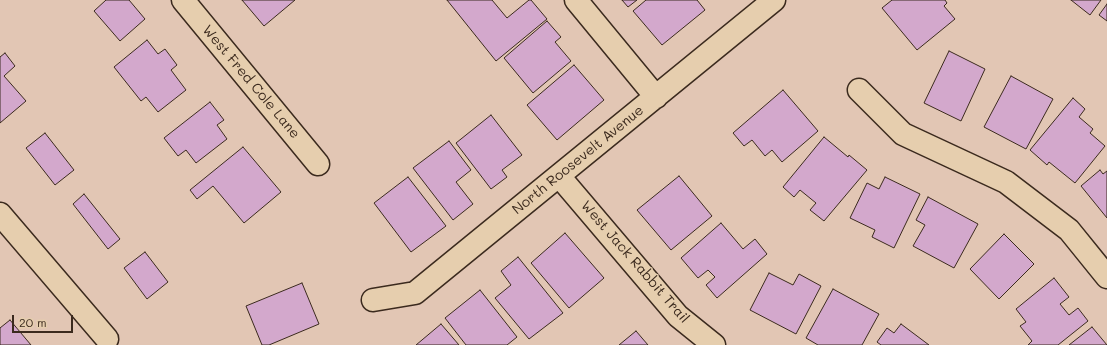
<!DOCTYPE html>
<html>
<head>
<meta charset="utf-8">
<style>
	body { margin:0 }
	#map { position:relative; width:1107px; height:345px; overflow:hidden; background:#e2c6b4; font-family:Mali,sans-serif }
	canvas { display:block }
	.scale { position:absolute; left:12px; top:315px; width:61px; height:18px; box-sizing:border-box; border:2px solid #3b2a1e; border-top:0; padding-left:5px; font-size:12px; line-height:14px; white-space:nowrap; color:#3b2a1e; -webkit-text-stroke:3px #e6ceae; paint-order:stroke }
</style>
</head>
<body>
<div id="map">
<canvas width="1107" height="345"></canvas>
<div class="scale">20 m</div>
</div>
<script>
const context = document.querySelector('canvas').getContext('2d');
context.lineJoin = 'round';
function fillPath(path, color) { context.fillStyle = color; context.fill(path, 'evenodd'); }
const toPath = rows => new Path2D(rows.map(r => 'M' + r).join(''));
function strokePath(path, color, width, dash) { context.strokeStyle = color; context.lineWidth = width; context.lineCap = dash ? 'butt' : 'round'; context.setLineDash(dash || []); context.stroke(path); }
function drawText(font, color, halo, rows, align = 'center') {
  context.font = font + ' Mali,sans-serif'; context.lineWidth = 3; context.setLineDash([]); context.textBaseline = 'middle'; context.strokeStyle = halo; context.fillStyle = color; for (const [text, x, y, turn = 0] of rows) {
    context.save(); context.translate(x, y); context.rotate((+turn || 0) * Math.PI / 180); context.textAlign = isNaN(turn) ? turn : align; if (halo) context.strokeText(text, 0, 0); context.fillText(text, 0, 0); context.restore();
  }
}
const building = toPath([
	[106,0,129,0,145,19,120,41,94,11,106,0],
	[242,0,295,0,264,26,242,0],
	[447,0,492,0,507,18,529,0,531,0,547,19,496,61,447,0],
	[622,0,637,0,628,7,622,0],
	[646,0,697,0,705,10,662,45,633,11,646,0],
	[892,0,945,0,947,3,944,6,955,19,917,50,882,8,892,0],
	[1071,0,1101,0,1090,15,1071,0],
	[1107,4,1107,21,1099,15,1107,4],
	[547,21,561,37,555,42,571,61,533,93,504,58,547,21],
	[147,40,158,54,165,49,177,65,171,70,186,90,158,112,146,97,141,101,114,67,147,40],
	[949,51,985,69,961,121,924,103,949,51],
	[5,53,15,66,4,76,26,101,0,123,0,57,5,53],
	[574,65,604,100,557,140,527,105,574,65],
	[1011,76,1053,99,1026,149,984,127,1011,76],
	[783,90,818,131,782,162,772,150,765,156,752,140,744,146,733,133,783,90],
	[1073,98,1085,109,1079,117,1093,129,1090,133,1105,146,1075,183,1049,162,1047,165,1030,150,1073,98],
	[210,102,224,120,217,125,227,139,196,163,186,150,178,156,164,138,210,102],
	[491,115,522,155,502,170,507,177,491,189,456,143,491,115],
	[45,133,74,170,55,185,26,148,45,133],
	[824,137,848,157,849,155,867,170,824,221,810,210,816,203,800,190,794,197,783,187,824,137],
	[449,141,471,170,456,182,473,204,453,220,413,168,449,141],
	[243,147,281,192,244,223,213,186,197,199,190,190,243,147],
	[1100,170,1103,174,1107,171,1107,218,1081,186,1100,170],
	[679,176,712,216,671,250,637,210,679,176],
	[408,177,446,226,411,252,374,203,408,177],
	[885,177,920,194,894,248,872,237,875,230,850,218,867,183,879,189,885,177],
	[84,194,120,239,108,249,73,204,84,194],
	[928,197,978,224,954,268,913,246,925,225,916,220,928,197],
	[721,223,743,249,755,239,767,254,717,298,706,285,715,277,708,270,698,278,681,258,721,223],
	[565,233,604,278,569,308,531,263,565,233],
	[1004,234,1034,264,999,299,970,269,1004,234],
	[145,252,168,282,147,299,124,268,145,252],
	[518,257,563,313,529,339,495,298,511,285,501,271,518,257],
	[769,273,793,285,799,274,821,286,796,334,750,310,769,273],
	[1054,278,1069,297,1060,304,1069,315,1078,308,1088,321,1058,345,1028,345,1032,341,1020,326,1026,322,1016,309,1054,278],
	[302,283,319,324,269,345,262,345,246,306,302,283],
	[833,289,879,314,862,345,818,345,806,338,833,289],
	[480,290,517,337,507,345,466,345,445,318,480,290],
	[10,320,31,345,0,345,0,328,10,320],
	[441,324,459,345,416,345,441,324],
	[901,324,929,345,881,345,877,342,887,328,894,333,901,324],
	[1092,327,1107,345,1069,345,1092,327],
	[636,331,648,345,619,345,636,331]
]);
const minor = toPath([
	[183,0,318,164],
	[576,0,656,97],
	[859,90,903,134,1006,182,1069,230,1107,277],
	[559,176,678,316,714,345],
	[0,214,107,339],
	[373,300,415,293,774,0]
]);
const streetNames = [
	["West Fred Cole Lane",251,82,50],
	["North Roosevelt Avenue",578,160,-39],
	["West Jack Rabbit Trail",635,262,49]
];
fillPath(building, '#d3a8cc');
strokePath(building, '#3b2a1e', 1);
strokePath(minor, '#3b2a1e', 25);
strokePath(minor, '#e6ceae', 22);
drawText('14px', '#3b2a1e', '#e6ceae', streetNames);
</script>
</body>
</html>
